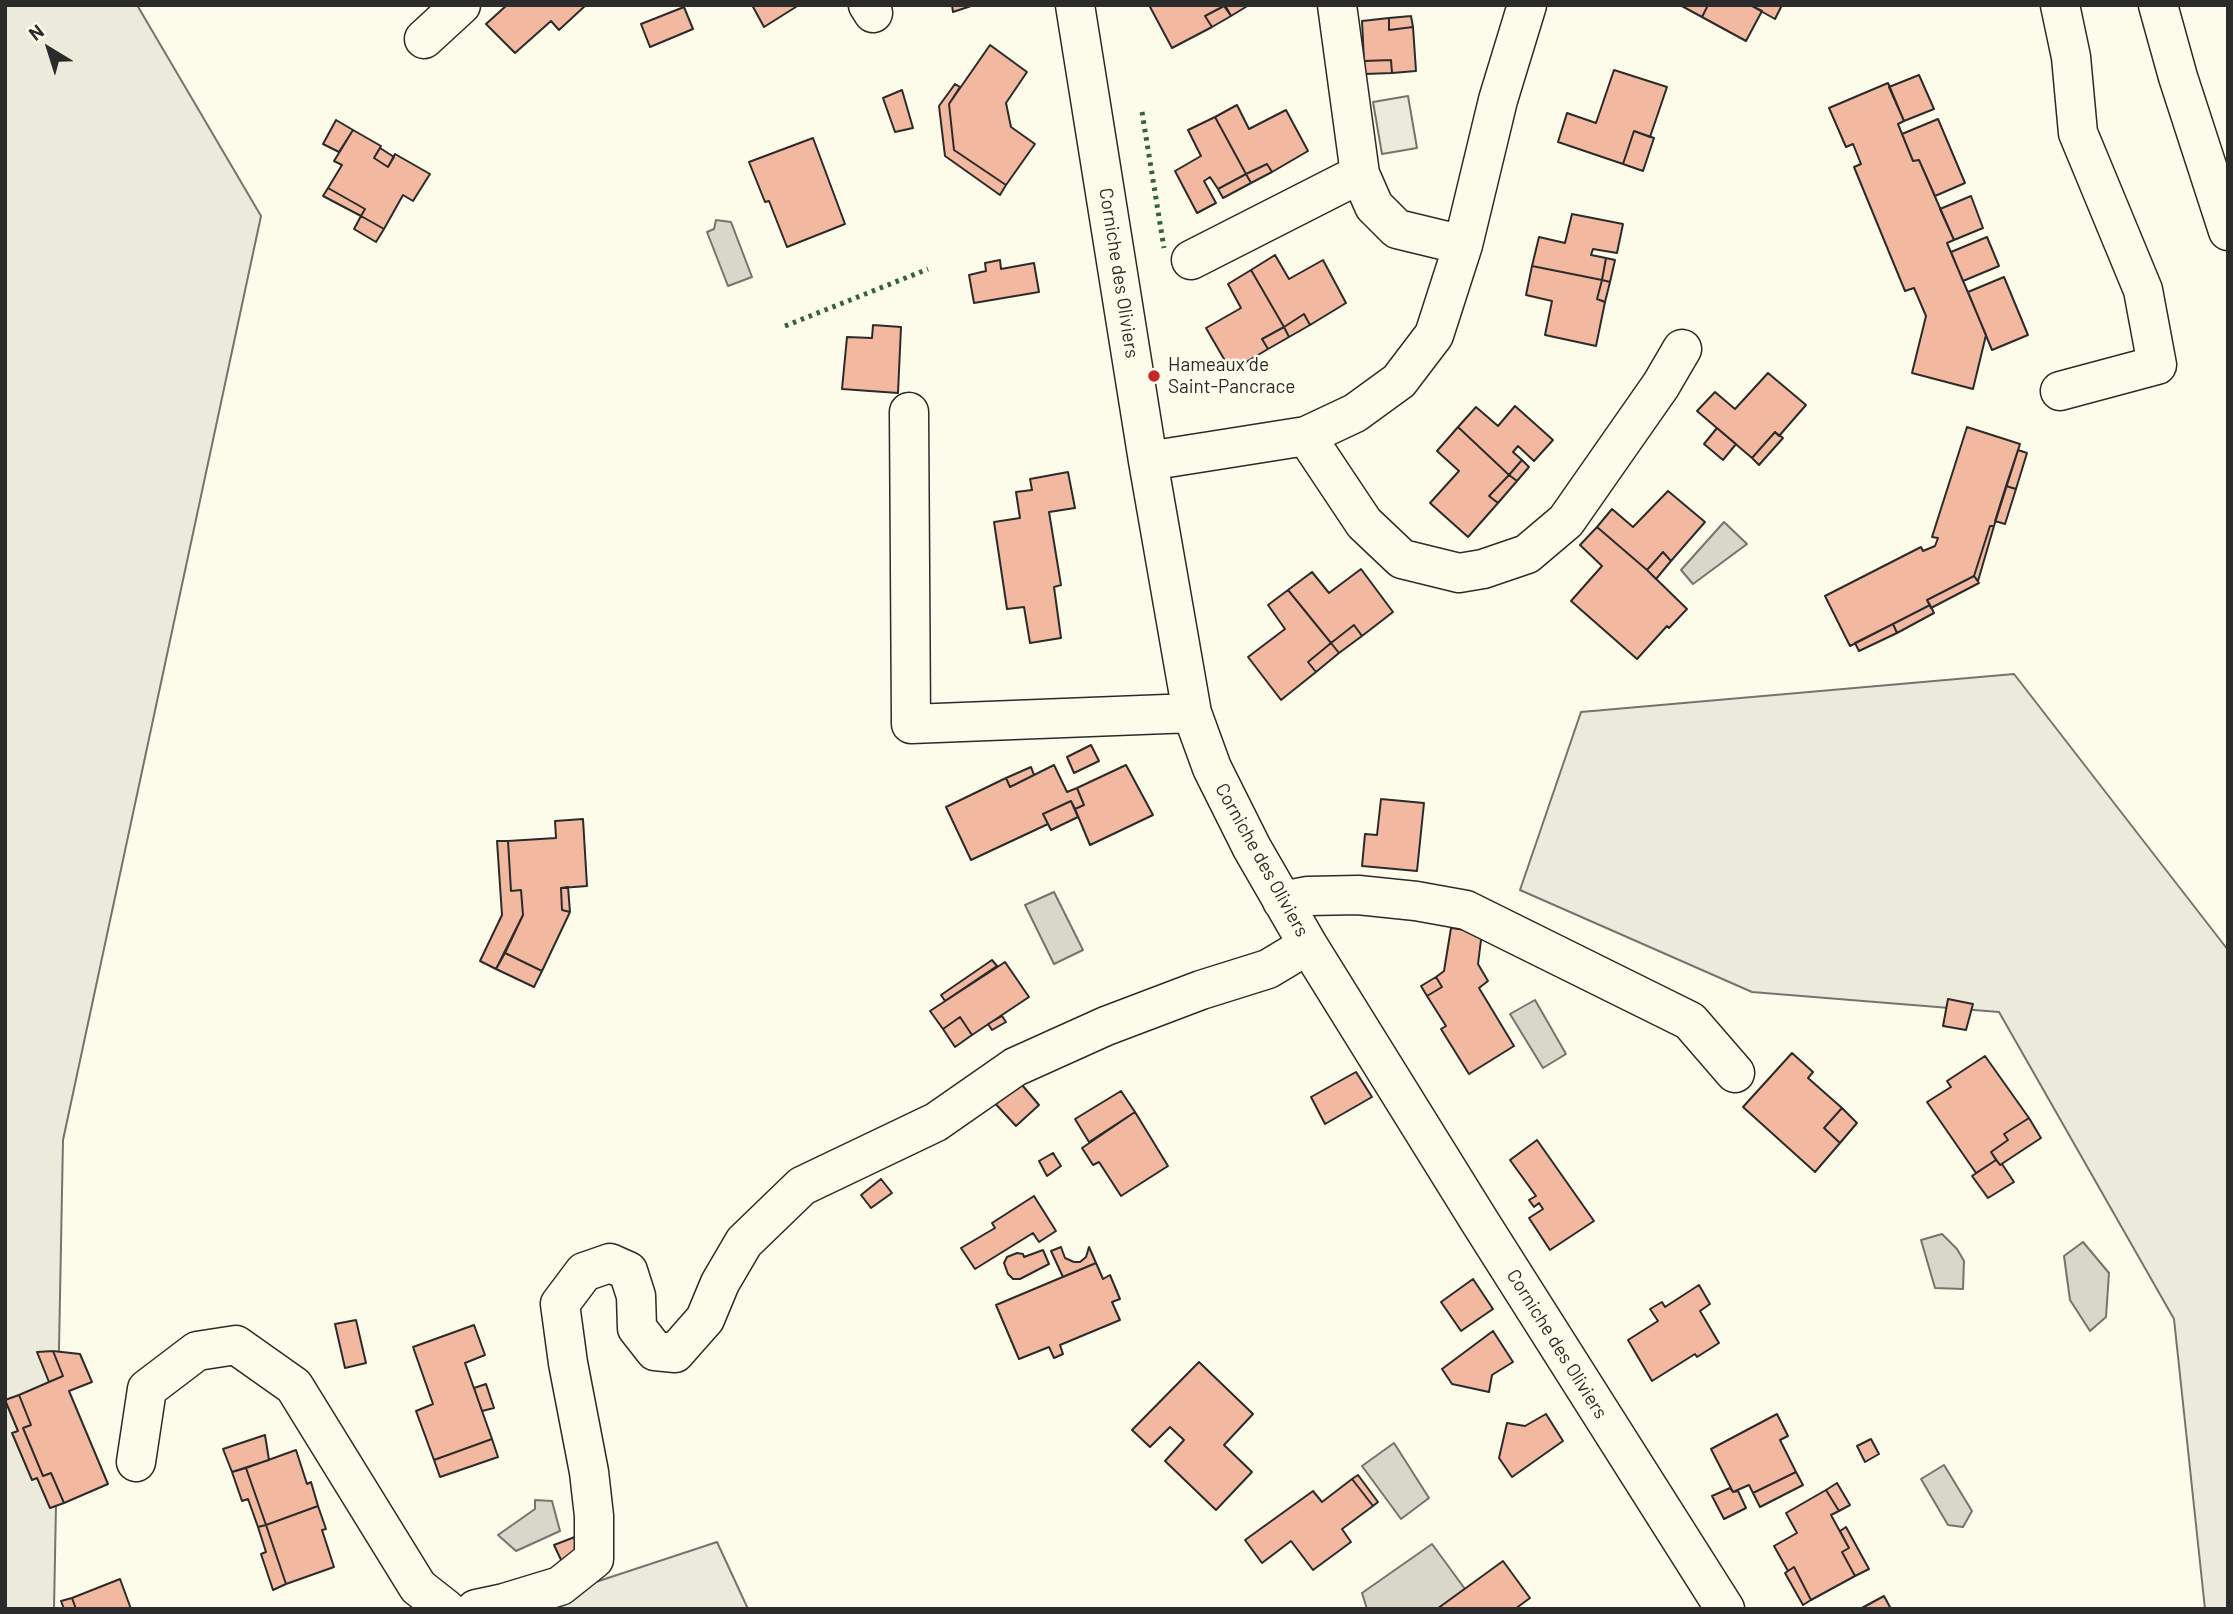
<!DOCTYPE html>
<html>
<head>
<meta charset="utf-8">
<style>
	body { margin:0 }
	#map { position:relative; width:2233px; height:1614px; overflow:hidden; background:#fdfbea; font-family:Barlow,sans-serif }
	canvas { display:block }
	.frame { position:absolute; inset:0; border:7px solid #2b2b2b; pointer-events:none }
	.north { position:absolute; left:14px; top:14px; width:70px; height:70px; -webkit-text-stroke:5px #fdfbea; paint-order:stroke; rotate:322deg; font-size:19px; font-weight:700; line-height:28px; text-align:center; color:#2b2b2b }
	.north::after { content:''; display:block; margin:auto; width:24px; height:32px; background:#2b2b2b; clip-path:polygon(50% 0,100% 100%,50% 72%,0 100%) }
</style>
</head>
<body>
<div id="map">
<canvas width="2233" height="1614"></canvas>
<div class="frame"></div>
<div class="north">N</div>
</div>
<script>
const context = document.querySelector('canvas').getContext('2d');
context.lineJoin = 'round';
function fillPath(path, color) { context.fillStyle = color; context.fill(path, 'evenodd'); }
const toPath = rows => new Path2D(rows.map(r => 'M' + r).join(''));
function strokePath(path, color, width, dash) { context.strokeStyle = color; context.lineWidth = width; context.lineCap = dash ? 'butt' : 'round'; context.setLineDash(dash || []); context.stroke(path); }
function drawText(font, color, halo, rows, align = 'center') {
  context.font = font + ' Barlow,sans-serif'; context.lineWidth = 5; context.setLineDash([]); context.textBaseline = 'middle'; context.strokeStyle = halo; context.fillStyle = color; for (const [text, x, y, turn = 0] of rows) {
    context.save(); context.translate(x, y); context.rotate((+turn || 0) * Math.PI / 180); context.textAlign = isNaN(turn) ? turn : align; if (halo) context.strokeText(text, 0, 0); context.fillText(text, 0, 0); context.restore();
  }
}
const green = toPath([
	[5,5,137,5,261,216,63,1140,54,1609,5,1609,5,5],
	[2014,674,2228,950,2228,1609,2205,1609,2174,1319,1999,1012,1752,992,1520,890,1581,712,2014,674],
	[717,1542,748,1609,514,1609,717,1542]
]);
const parking = toPath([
	[1408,96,1417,148,1382,154,1373,102,1408,96]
]);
const water = toPath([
	[716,220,731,222,752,277,728,286,707,232,714,229,716,220],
	[1724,522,1747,544,1693,584,1681,570,1724,522],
	[1054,892,1083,950,1054,964,1025,905,1054,892],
	[1535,1000,1566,1054,1543,1068,1510,1014,1535,1000],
	[1942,1234,1957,1249,1964,1261,1963,1289,1935,1288,1921,1240,1942,1234],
	[2083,1242,2109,1273,2106,1317,2090,1331,2070,1300,2064,1256,2083,1242],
	[1394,1443,1429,1498,1401,1519,1362,1466,1394,1443],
	[1944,1465,1972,1511,1963,1527,1948,1525,1921,1479,1944,1465],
	[535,1500,552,1501,560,1531,516,1551,498,1535,535,1509,535,1500],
	[1432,1544,1465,1589,1437,1609,1367,1609,1362,1593,1432,1544]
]);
const building = toPath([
	[507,5,586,5,559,30,551,21,515,53,486,24,507,5],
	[752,5,799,5,764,27,752,5],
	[952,5,974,5,953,12,952,5],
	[1149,5,1224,5,1224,6,1205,16,1212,27,1172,48,1149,5],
	[1225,5,1249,5,1231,16,1225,5],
	[1680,5,1708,5,1702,17,1680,5],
	[1708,5,1750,5,1762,11,1746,41,1702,17,1708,5],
	[1750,5,1782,5,1775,19,1750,5],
	[1224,6,1231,16,1212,27,1205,16,1224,6],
	[684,7,693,29,650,47,641,24,684,7],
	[1411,16,1413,27,1389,30,1389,18,1411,16],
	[1389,18,1389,30,1413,27,1416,71,1392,73,1391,60,1364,61,1362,21,1389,18],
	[990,45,1027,72,1006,103,1011,127,1035,144,1006,185,954,150,949,104,990,45],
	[1391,60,1392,73,1365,74,1364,61,1391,60],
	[1614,70,1667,87,1650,137,1634,131,1623,164,1558,142,1567,113,1596,123,1614,70],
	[1919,75,1934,109,1904,121,1889,87,1919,75],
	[1888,83,1904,121,1898,124,1913,161,1919,160,1954,240,1947,243,1986,335,1973,389,1912,373,1926,316,1914,288,1905,291,1854,167,1861,164,1853,144,1846,147,1829,108,1888,83],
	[955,84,960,87,949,104,954,150,1006,185,1000,195,945,156,939,106,955,84],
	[902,90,913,128,895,132,883,98,902,90],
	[1237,105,1249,129,1286,110,1308,151,1272,172,1267,164,1246,174,1215,117,1237,105],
	[1215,117,1246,174,1218,189,1210,177,1204,181,1216,203,1197,213,1175,171,1201,156,1188,130,1215,117],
	[1938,119,1965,183,1935,196,1919,160,1913,161,1902,134,1938,119],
	[336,120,353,130,339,152,323,144,336,120],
	[353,130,381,146,374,158,388,167,395,154,430,174,413,201,403,195,384,229,361,216,365,209,328,188,342,165,334,161,353,130],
	[1634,131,1654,138,1643,171,1623,164,1634,131],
	[813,138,845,224,787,247,769,201,765,202,749,162,813,138],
	[380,148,394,157,388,167,374,158,380,148],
	[1267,164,1272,172,1251,183,1246,174,1267,164],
	[1246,174,1251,183,1223,198,1218,189,1246,174],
	[328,188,365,209,361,216,323,196,328,188],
	[1971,196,1983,228,1954,240,1940,209,1971,196],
	[1572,214,1623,224,1617,253,1593,249,1591,255,1606,258,1602,280,1532,266,1539,237,1565,243,1572,214],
	[361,216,384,229,376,242,354,229,361,216],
	[1987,237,1999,266,1963,281,1951,252,1987,237],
	[1275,255,1289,279,1323,260,1346,303,1310,325,1304,314,1284,327,1251,270,1275,255],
	[1606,258,1615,260,1610,282,1602,280,1606,258],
	[1000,260,1001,269,1034,263,1039,292,974,303,969,275,986,271,985,263,1000,260],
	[1532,266,1602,280,1597,299,1605,302,1596,346,1545,335,1552,301,1526,295,1532,266],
	[1251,270,1284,327,1262,339,1268,349,1231,371,1206,328,1241,308,1228,284,1251,270],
	[2004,277,2028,335,1992,350,1968,292,2004,277],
	[1602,280,1610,282,1605,302,1597,299,1602,280],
	[1304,314,1310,325,1289,337,1284,327,1304,314],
	[873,325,901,327,898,393,842,389,847,337,872,338,873,325],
	[1284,327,1289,337,1268,349,1262,339,1284,327],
	[1768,373,1806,405,1779,436,1775,432,1752,458,1697,411,1715,392,1735,409,1768,373],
	[1515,406,1553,440,1534,461,1518,446,1513,452,1522,460,1509,475,1458,427,1476,407,1498,426,1515,406],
	[1458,427,1509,475,1489,496,1498,503,1468,537,1430,503,1459,471,1437,451,1458,427],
	[1967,427,2020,444,1994,526,1990,526,1974,576,1927,600,1930,605,1850,646,1825,596,1921,547,1923,551,1935,546,1938,538,1932,537,1967,427],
	[1717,428,1736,444,1723,460,1704,444,1717,428],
	[1775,432,1783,438,1759,465,1752,458,1775,432],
	[2018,450,2027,453,2016,489,2006,486,2018,450],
	[1522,460,1529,467,1517,481,1509,475,1522,460],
	[1068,472,1075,508,1049,512,1061,585,1054,587,1061,638,1030,643,1024,607,1007,609,994,522,1020,518,1016,492,1032,490,1030,479,1068,472],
	[1509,475,1517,481,1498,503,1489,496,1509,475],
	[2006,486,2016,489,2005,524,1995,521,2006,486],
	[1668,491,1705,522,1671,561,1663,552,1647,570,1597,527,1612,509,1633,527,1668,491],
	[1990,526,1994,526,1978,581,1974,576,1990,526],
	[1597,527,1647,570,1687,609,1669,628,1667,626,1637,659,1571,601,1602,566,1580,545,1597,527],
	[1663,552,1671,561,1656,579,1647,570,1663,552],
	[1361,569,1393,612,1362,636,1354,625,1331,643,1288,590,1312,572,1329,593,1361,569],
	[1974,576,1979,583,1931,608,1927,600,1974,576],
	[1288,590,1331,643,1308,662,1316,672,1281,700,1248,657,1285,629,1268,605,1288,590],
	[1930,605,1934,613,1897,633,1893,624,1930,605],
	[1893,624,1897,633,1859,651,1855,643,1893,624],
	[1354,625,1362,636,1339,653,1331,643,1354,625],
	[1331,643,1339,653,1316,672,1308,662,1331,643],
	[1091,745,1099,761,1074,773,1067,757,1091,745],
	[1054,765,1067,792,1077,788,1084,805,1075,809,1071,801,1043,814,1048,824,971,860,946,807,1006,778,1010,787,1054,765],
	[1126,765,1153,815,1090,845,1075,809,1084,805,1077,788,1126,765],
	[1031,767,1034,775,1010,787,1006,778,1031,767],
	[1381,799,1424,803,1417,871,1362,866,1365,834,1377,835,1381,799],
	[1071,801,1078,817,1051,830,1043,814,1071,801],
	[583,819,587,886,561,888,562,910,570,912,542,971,505,953,523,915,521,890,511,891,508,841,556,838,555,821,583,819],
	[497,841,508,841,511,891,521,890,523,915,496,969,480,961,502,915,497,841],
	[568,887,570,912,562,910,561,888,568,887],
	[1451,928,1482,932,1478,964,1488,981,1479,988,1514,1046,1469,1074,1441,1029,1446,1026,1427,996,1442,987,1436,977,1444,971,1451,928],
	[505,953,542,971,534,987,496,969,505,953],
	[992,960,997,966,945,1001,941,995,992,960],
	[1005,962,1029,997,972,1035,960,1017,943,1029,930,1011,1005,962],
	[1436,977,1442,987,1427,996,1421,986,1436,977],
	[1948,999,1973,1004,1966,1030,1943,1026,1948,999],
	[1002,1016,1006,1022,992,1030,988,1024,1002,1016],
	[960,1017,972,1035,955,1047,943,1029,960,1017],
	[1792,1053,1813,1072,1808,1078,1842,1108,1824,1128,1840,1143,1815,1172,1743,1107,1792,1053],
	[1985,1056,2029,1118,2004,1134,2008,1140,1991,1152,1996,1160,1976,1173,1927,1102,1951,1087,1947,1081,1985,1056],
	[1356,1072,1372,1097,1325,1124,1311,1097,1356,1072],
	[1017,1079,1039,1105,1016,1126,992,1100,1017,1079],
	[1121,1091,1135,1112,1089,1142,1075,1119,1121,1091],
	[1842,1108,1857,1123,1840,1143,1824,1128,1842,1108],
	[1135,1112,1168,1166,1121,1196,1099,1162,1093,1165,1082,1148,1135,1112],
	[2029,1118,2041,1138,2000,1165,1991,1152,2008,1140,2004,1134,2029,1118],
	[1537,1140,1594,1221,1550,1250,1529,1218,1543,1209,1539,1203,1534,1207,1529,1200,1536,1196,1510,1160,1537,1140],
	[1053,1153,1061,1166,1047,1176,1039,1161,1053,1153],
	[1996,1160,2000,1165,2002,1164,2014,1182,1988,1198,1972,1176,1996,1160],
	[881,1179,892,1193,871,1208,861,1195,881,1179],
	[1034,1196,1056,1231,1039,1242,1033,1233,975,1269,961,1248,995,1228,992,1223,1034,1196],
	[1061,1247,1065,1258,1074,1262,1080,1262,1086,1257,1089,1247,1096,1263,1063,1277,1051,1251,1061,1247],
	[1043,1250,1049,1264,1020,1279,1013,1279,1008,1274,1004,1263,1007,1257,1017,1253,1023,1254,1024,1257,1043,1250],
	[1096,1263,1103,1279,1110,1275,1120,1299,1112,1302,1120,1320,1060,1345,1063,1354,1054,1358,1049,1347,1019,1359,996,1305,1096,1263],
	[1473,1279,1493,1309,1461,1331,1441,1302,1473,1279],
	[1699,1285,1710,1304,1700,1311,1719,1343,1697,1357,1695,1354,1652,1381,1628,1340,1658,1321,1650,1309,1662,1302,1665,1307,1699,1285],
	[356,1320,366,1363,345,1368,335,1324,356,1320],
	[474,1325,485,1355,465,1363,492,1439,434,1460,416,1411,433,1404,413,1347,474,1325],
	[1493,1331,1513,1362,1492,1375,1489,1392,1452,1384,1442,1369,1493,1331],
	[53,1351,80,1354,92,1382,69,1391,108,1484,64,1503,51,1473,43,1476,23,1428,31,1425,19,1395,63,1376,53,1351],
	[53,1351,63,1376,49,1382,37,1352,53,1351],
	[1199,1362,1253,1414,1224,1445,1252,1472,1216,1510,1165,1461,1184,1440,1170,1427,1150,1447,1132,1430,1199,1362],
	[486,1384,494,1408,482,1411,474,1388,486,1384],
	[19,1395,31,1425,23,1428,43,1476,51,1473,64,1503,50,1508,37,1478,32,1480,12,1433,18,1431,5,1400,19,1395],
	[1546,1414,1563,1441,1512,1477,1499,1458,1507,1423,1525,1426,1546,1414],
	[1777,1414,1788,1436,1780,1440,1796,1472,1753,1493,1749,1485,1733,1492,1711,1449,1777,1414],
	[265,1435,269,1460,232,1472,223,1449,265,1435],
	[492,1439,498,1457,440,1477,434,1460,492,1439],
	[1871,1439,1879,1454,1865,1462,1857,1446,1871,1439],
	[296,1450,307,1484,311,1482,318,1506,266,1525,246,1468,296,1450],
	[246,1468,266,1525,258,1527,248,1499,242,1501,232,1472,246,1468],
	[1796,1472,1803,1485,1760,1507,1753,1493,1796,1472],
	[1358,1475,1378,1502,1373,1506,1352,1479,1358,1475],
	[1352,1479,1373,1506,1342,1529,1351,1542,1313,1570,1291,1541,1262,1563,1245,1540,1313,1491,1322,1502,1352,1479],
	[1837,1483,1850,1505,1839,1511,1826,1490,1837,1483],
	[1730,1488,1733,1492,1738,1491,1746,1508,1724,1519,1712,1496,1730,1488],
	[1826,1490,1839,1511,1831,1515,1849,1548,1842,1552,1855,1576,1811,1600,1794,1567,1788,1571,1774,1546,1797,1533,1786,1513,1826,1490],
	[318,1506,326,1529,322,1530,334,1567,286,1584,266,1525,318,1506],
	[266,1525,286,1584,273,1590,261,1554,266,1552,258,1527,266,1525],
	[1846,1527,1869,1569,1855,1576,1842,1552,1849,1548,1840,1531,1846,1527],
	[580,1535,587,1551,562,1562,554,1545,580,1535],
	[1503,1561,1530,1598,1515,1609,1437,1609,1503,1561],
	[1794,1567,1811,1600,1803,1605,1785,1573,1794,1567],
	[120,1579,131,1609,76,1609,72,1598,120,1579],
	[1884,1596,1891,1609,1860,1609,1884,1596],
	[72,1598,76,1609,64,1609,61,1601,72,1598]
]);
const minor = toPath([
	[868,5,873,13],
	[1075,5,1148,461,1192,713,1212,768,1252,848,1308,945,1480,1222,1725,1609],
	[1337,5,1360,174,1374,206,1397,229,1463,245],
	[2158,5,2178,77,2228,231],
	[424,39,461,5],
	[1191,260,1360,174],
	[2060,391,2157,365,2143,290,2078,133,2071,57,2060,5],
	[909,412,911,724,1192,713],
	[1306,436,1364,523,1402,559,1459,573,1483,569,1527,554,1566,521,1661,385,1682,349],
	[1148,461,1306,436,1355,413,1399,381,1434,335,1463,245,1498,100,1527,5],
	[1282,901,1308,896,1358,895,1416,901,1466,910,1690,1021,1735,1073],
	[136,1462,147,1389,197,1351,236,1345,294,1386,418,1587,446,1609],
	[476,1609,504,1603,560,1586,594,1559,594,1516,589,1472,568,1363,560,1304,584,1272,610,1263,628,1271,636,1296,637,1328,655,1351,675,1353,705,1319,720,1283,744,1242,802,1186,936,1122,1015,1067,1106,1026,1201,990,1268,969,1308,945]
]);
const hedge = toPath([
	[1142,112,1164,248],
	[785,326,928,269]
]);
const markers = [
	[1154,376,7,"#c62828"]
];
const streetNames = [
	["Corniche des Oliviers",1119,273,81],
	["Corniche des Oliviers",1262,860,61],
	["Corniche des Oliviers",1557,1344,58]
];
const poiNames = [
	["Hameaux de",1168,365],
	["Saint-Pancrace",1168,387]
];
fillPath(green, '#ecebdb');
strokePath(green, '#74746e', 2);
fillPath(parking, '#eceadb');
strokePath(parking, '#74746e', 2);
fillPath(water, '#d8d7c9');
strokePath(water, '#74746e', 2);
fillPath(building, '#f2b8a0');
strokePath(building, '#2b2b2b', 2);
strokePath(minor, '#2b2b2b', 41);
strokePath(minor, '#fdfbea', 38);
strokePath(hedge, '#34623c', 5, [3.5, 5]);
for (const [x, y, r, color] of markers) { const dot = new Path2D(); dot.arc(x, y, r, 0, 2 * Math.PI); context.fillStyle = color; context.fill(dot); strokePath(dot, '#fdfbea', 2.5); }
drawText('19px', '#2b2b2b', '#fdfbea', streetNames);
drawText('19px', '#2b2b2b', '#fdfbea', poiNames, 'left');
</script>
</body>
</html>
